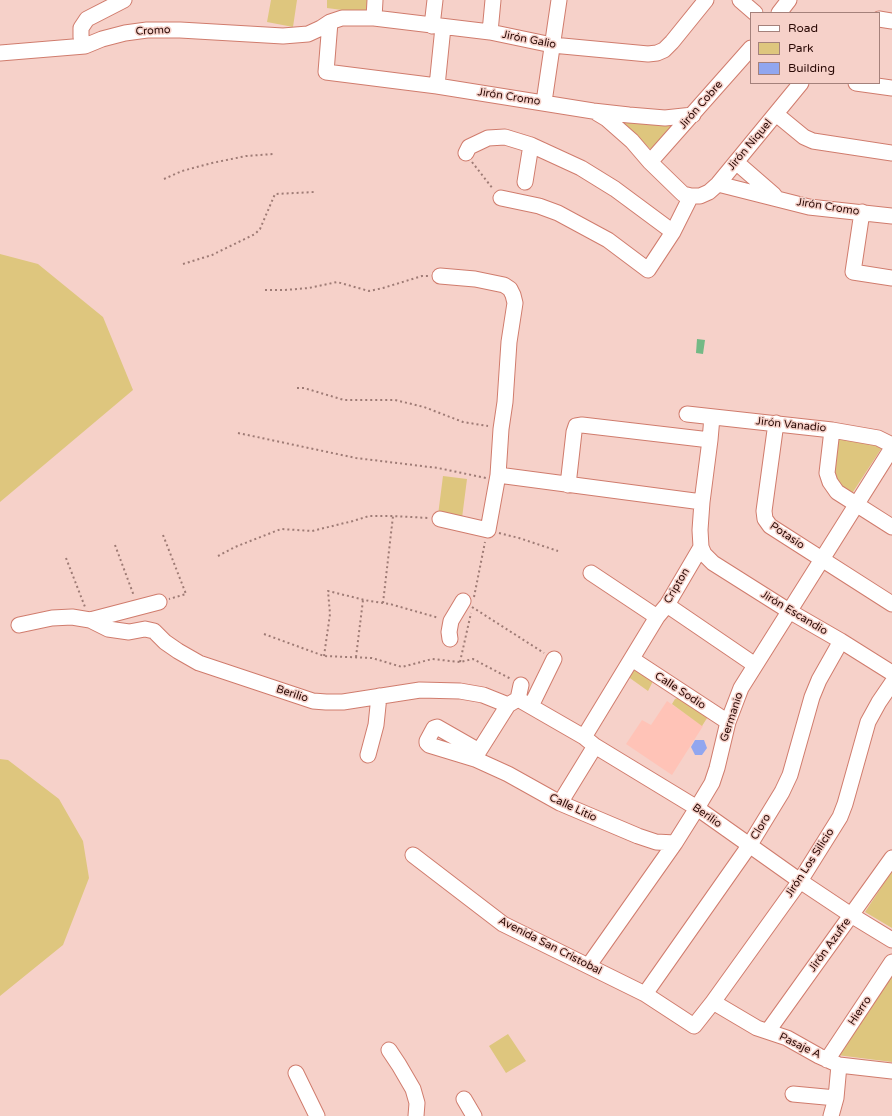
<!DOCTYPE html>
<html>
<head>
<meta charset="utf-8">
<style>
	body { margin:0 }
	#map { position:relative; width:892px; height:1116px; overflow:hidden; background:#f6d1c9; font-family:"Varela Round",sans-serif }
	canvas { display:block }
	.legend { position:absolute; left:750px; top:12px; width:130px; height:72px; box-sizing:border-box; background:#f6d1c9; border:1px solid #a4817b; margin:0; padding:5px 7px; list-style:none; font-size:12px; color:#290905 }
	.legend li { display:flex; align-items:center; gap:8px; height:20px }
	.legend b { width:20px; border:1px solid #a4817b }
</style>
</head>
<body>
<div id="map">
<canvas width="892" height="1116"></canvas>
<ul class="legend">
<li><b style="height:5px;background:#fff"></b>Road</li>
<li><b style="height:11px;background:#dec67e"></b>Park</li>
<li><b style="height:11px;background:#91a6ef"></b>Building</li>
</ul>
</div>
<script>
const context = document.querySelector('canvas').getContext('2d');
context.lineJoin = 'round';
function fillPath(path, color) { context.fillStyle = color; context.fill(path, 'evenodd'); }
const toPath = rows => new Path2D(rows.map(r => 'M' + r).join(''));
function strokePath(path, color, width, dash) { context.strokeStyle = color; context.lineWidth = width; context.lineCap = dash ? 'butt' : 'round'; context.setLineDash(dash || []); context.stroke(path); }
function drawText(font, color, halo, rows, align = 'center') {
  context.font = font + ' "Varela Round",sans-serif'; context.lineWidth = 3; context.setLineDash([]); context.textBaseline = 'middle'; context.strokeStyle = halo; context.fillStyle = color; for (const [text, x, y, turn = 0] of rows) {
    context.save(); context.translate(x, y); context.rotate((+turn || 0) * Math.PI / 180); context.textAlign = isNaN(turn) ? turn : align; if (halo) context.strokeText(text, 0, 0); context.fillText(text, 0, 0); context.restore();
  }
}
const built = toPath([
	[667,701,703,726,672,775,626,744,642,720,651,725]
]);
const green = toPath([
	[271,0,297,0,293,27,267,22],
	[327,0,373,0,372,14,327,8],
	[613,116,675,124,652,150],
	[0,254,38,264,103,317,133,390,0,502],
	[834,427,883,446,851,495,831,476],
	[443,476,467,479,462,518,438,515],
	[631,668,653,681,648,691,627,676],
	[680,697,709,715,702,726,672,704,675,699],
	[0,759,8,760,59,799,83,841,89,878,63,945,0,996],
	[892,871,892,928,865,912],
	[892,972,892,1062,837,1055],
	[508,1034,526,1061,506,1073,489,1046]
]);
const water = toPath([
	[697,339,705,340,703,354,696,353]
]);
const building = toPath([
	[695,740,704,740,707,748,702,755,695,755,691,747]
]);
const path = toPath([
	[472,162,493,189],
	[164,179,182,171,212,163,246,156,273,154],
	[183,264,212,255,255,234,260,229,275,194,314,192],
	[265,290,285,290,309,288,337,282,369,291,383,288,422,276,428,276],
	[297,388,304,388,344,400,395,400,424,407,463,422,488,426],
	[238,433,356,458,438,468,486,478],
	[499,533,519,538,558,551],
	[163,535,186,594,169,599],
	[115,545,134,596],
	[218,556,235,547,281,529,312,531,353,521,369,516,393,516,429,518],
	[66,558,85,607],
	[474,597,485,542],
	[383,603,393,516],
	[472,607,544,653],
	[264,634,324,656,372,658,402,667,432,659,460,662,473,659,511,679],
	[324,656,330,614,328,591,369,601,390,604,439,618],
	[356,657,363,600],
	[460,662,471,613]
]);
const minor = toPath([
	[740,0,755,13],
	[779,13,789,0],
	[374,18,375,0],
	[879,19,892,21],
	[330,22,326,72,437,86,593,111,629,115,665,118,693,115],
	[432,26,435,0],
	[490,32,493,0],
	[85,46,81,37,81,28,87,19,124,0],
	[0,53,85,46,102,39,125,33,147,30,180,30,283,36,308,34,321,28,330,22,342,18,374,18,490,32,552,45,648,54,657,53,664,50,672,42,706,0],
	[856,83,892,88],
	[437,86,443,27],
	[544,102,559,0],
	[597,113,607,119,632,141,650,162,683,194,691,196,700,196,709,192,718,184,801,83],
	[776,114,804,137,813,141,892,153],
	[466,153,469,147,488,138,505,137,531,145,581,168,615,189,673,232],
	[650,162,751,48],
	[736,162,774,195],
	[525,182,531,145],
	[718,184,809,207,892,216],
	[501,198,539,206,558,213,608,240,648,270,673,232,691,196],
	[862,212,853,272,892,278],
	[687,414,832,430,878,438,892,445],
	[776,423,764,511,765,519,770,526,892,604],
	[832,430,827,473,830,482,837,492,892,527],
	[498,475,702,502],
	[568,485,574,432,576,426,582,425,710,440],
	[440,519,488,530,498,475,501,429,505,402,509,342,515,303,513,295,510,289,504,285,475,279,440,276],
	[701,547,704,554,713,563,789,611,841,641,892,673],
	[591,573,657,617],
	[667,605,755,665],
	[90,620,108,629,129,632,145,629,154,631,165,642,178,651,199,663,313,701,326,702,343,702,420,690,460,691,483,695,508,705],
	[19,625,52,618,72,617,90,620,159,602],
	[450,639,449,632,451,621,463,601],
	[632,659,728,722],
	[518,699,584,737,595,746,697,808,800,881,851,915,892,940],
	[531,706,554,659],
	[584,737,657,617,667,605,701,547,700,530,702,502,710,440,712,417],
	[479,751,437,727,434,728,427,741,427,743,429,745,475,759,508,774,560,803,638,836,656,842,675,843],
	[368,755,376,725,379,696],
	[475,759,479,751,508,705,518,699,521,685],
	[560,803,595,746],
	[413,855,503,924,645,994,694,1026,713,1002,800,881,840,817,845,804,868,722,879,702,892,683],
	[589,965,675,843,697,808,712,783,717,768,728,722,741,688,892,448],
	[645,994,749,846,782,792,790,775,812,697,819,680,841,641],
	[713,1002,757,1028,787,1038,819,1056,839,1065,892,1071],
	[768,1031,892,858],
	[389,1050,399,1065,413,1089,417,1103,416,1116],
	[827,1060,892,962],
	[296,1073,317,1116],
	[793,1094,836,1098],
	[464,1099,474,1116],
	[831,1116,836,1098,839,1065]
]);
const streetNames = [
	["Cromo",153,31,-3],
	["Jirón Galio",529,40,11],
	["Jirón Cromo",509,97,9],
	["Jirón Cobre",701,105,-49],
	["Jirón Niquel",750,145,-50],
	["Jirón Cromo",828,207,9],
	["Jirón Vanadio",791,425,6],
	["Potasio",787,536,34],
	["Cripton",677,586,-59],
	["Jirón Escandio",794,613,31],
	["Calle Sodio",680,691,33],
	["Berilio",292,694,18],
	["Germanio",732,717,-72],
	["Calle Litio",573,808,25],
	["Berilio",707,816,35],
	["Cloro",761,827,-59],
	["Jirón Los Silicio",810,863,-57],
	["Jirón Azufre",830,945,-54],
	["Avenida San Cristobal",550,946,27],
	["Hierro",860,1011,-56],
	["Pasaje A",800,1046,26]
];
fillPath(built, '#ffc3b7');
fillPath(green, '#dec67e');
fillPath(water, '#73b985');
fillPath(building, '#91a6ef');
strokePath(minor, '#d07c6d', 17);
strokePath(path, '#9e7b75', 2, [2, 3]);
strokePath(minor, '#fff', 15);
drawText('11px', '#290905', '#f6d1c9', streetNames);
</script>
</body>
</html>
